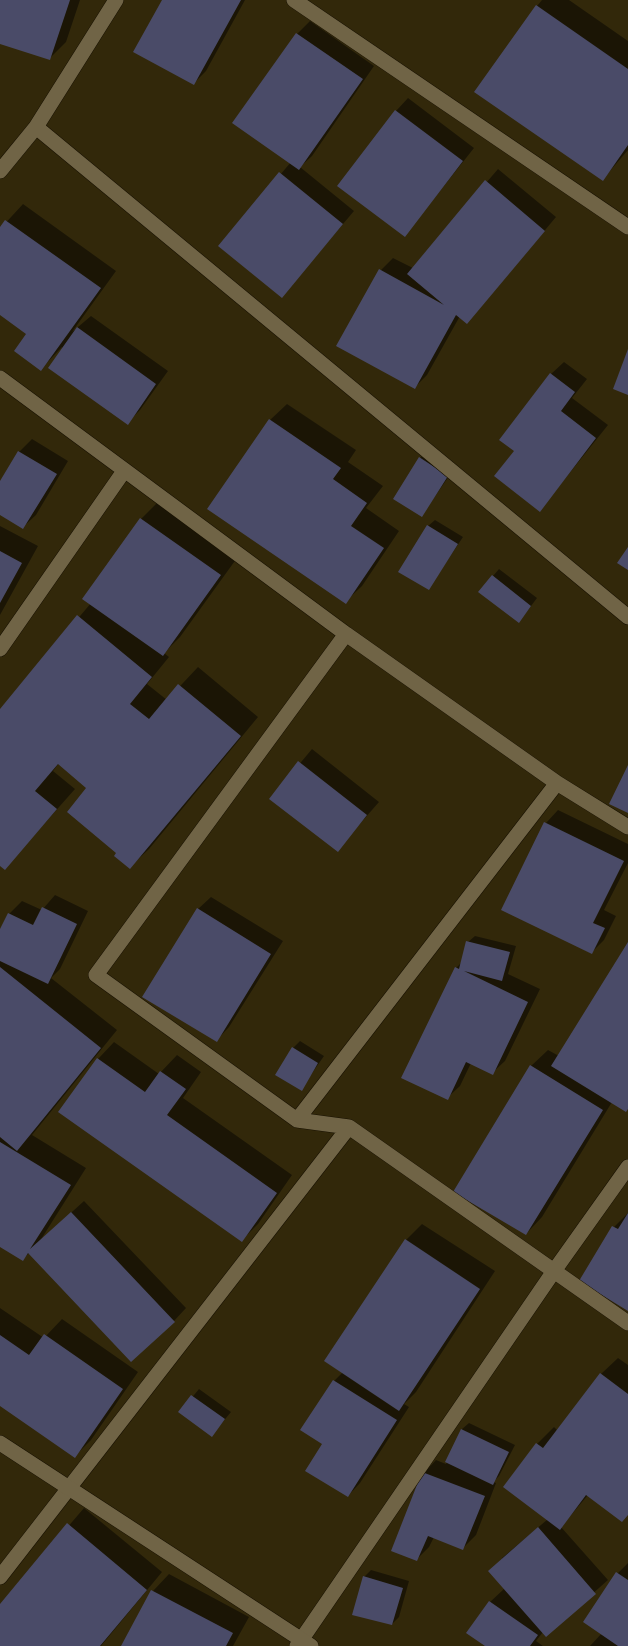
<!DOCTYPE html>
<html>
<head>
<meta charset="utf-8">
<style>
	body { margin:0 }
	canvas { display:block; background:#32280a }
</style>
</head>
<body>
<canvas width="628" height="1646"></canvas>
<script>
const context = document.querySelector('canvas').getContext('2d');
context.lineJoin = 'round';
function fillPath(path, color) { context.fillStyle = color; context.fill(path, 'evenodd'); }
const toPath = rows => new Path2D(rows.map(r => 'M' + r).join(''));
function strokePath(path, color, width, dash) { context.strokeStyle = color; context.lineWidth = width; context.lineCap = dash ? 'butt' : 'round'; context.setLineDash(dash || []); context.stroke(path); }
const shadow = toPath([
	[0,0,80,0,66,42,50,58,0,42],
	[163,0,245,0,206,71,194,83],
	[542,0,569,0,628,41,628,150,603,179,537,6],
	[310,21,374,66,312,156,300,167,354,211,282,296,220,246,291,162,297,34],
	[408,98,474,148,405,235,396,111],
	[498,169,556,217,479,309,460,316,427,375,414,388,381,270,393,258,413,268],
	[23,204,116,271,72,332,91,316,168,371,140,410,127,423,62,347,41,369,28,334,0,313,0,229],
	[564,362,587,379,572,398,608,425,540,510,516,450,551,374],
	[287,404,356,450,348,462,383,486,366,508,399,531,362,586,345,602,270,420],
	[32,439,68,461,36,515,23,527,0,513,0,484,19,452],
	[427,452,454,469,422,515,420,458],
	[158,502,237,558,180,637,164,653,169,657,147,684,167,700,198,667,258,717,149,849,130,867,118,853,89,787,59,763,53,771,75,789,5,868,0,864,0,711,91,603,141,519],
	[435,520,463,537,429,588,428,526],
	[0,526,38,546,0,615],
	[499,569,537,598,525,614,493,576],
	[312,749,379,802,337,850,271,798],
	[558,810,628,844,628,863,604,910,616,916,604,940,591,953,503,909,546,823],
	[55,895,88,911,60,969,51,978,117,1030,32,1135,86,1168,40,1241,84,1201,186,1308,174,1321,30,1252,23,1259,0,1246,0,933,9,914,22,901,42,910],
	[211,897,283,941,229,1027,217,1040,198,909],
	[475,936,516,946,508,974,540,989,505,1061,492,1073,471,1063,460,1086,447,1098,456,968,463,961,468,942],
	[628,944,628,1108,612,1102,542,1217,526,1234,531,1066,548,1050,559,1056],
	[300,1041,324,1056,301,1089,293,1048],
	[114,1042,159,1074,177,1055,201,1072,183,1098,292,1175,258,1224,242,1240,98,1059],
	[628,1213,628,1309,614,1227],
	[422,1224,495,1271,416,1392,404,1404,409,1407,360,1483,348,1496,324,1443,334,1381,343,1372,406,1240],
	[0,1308,44,1338,62,1319,138,1372,91,1440,75,1456,0,1404],
	[618,1358,628,1365,628,1514,588,1495,561,1527,608,1580,546,1635,543,1632,536,1641,543,1646,488,1646,490,1602,505,1588,502,1558,548,1519,537,1444,554,1427,558,1431,601,1374],
	[199,1389,231,1412,212,1435,180,1412],
	[469,1423,515,1445,499,1476,493,1482,496,1483,476,1535,463,1548,434,1537,429,1547,417,1559,424,1473,436,1460,446,1464,462,1429],
	[84,1508,162,1572,101,1646,0,1646,0,1606],
	[628,1563,628,1646,590,1646,602,1633,618,1573],
	[371,1570,409,1581,399,1617,392,1624,364,1577],
	[169,1574,249,1617,233,1646,122,1646,153,1591]
]);
const building = toPath([
	[0,0,70,0,50,60,0,44],
	[162,0,241,0,194,85,133,52],
	[536,5,628,69,628,145,603,181,474,92],
	[296,33,363,79,299,170,232,123],
	[395,110,463,161,405,237,337,186],
	[279,172,343,224,282,298,218,246],
	[485,180,545,231,467,324,456,315,415,389,336,346,379,269,444,305,407,274],
	[5,220,101,288,41,371,14,351,26,334,0,315,0,227],
	[77,327,156,384,128,425,48,368],
	[628,349,628,395,613,389],
	[550,373,575,392,561,411,596,438,540,512,494,476,514,451,499,440],
	[269,419,341,468,333,479,367,503,351,526,384,548,346,604,207,509],
	[18,451,57,474,23,529,0,515,0,481],
	[419,457,448,476,422,517,393,499],
	[140,518,221,575,163,656,82,599],
	[427,525,458,544,429,590,398,572],
	[628,547,628,570,617,563],
	[0,551,22,563,0,603],
	[492,575,531,606,519,623,478,592],
	[77,615,152,677,130,704,149,719,178,684,241,736,130,869,114,856,116,853,67,812,86,788,58,764,35,791,57,809,5,870,0,866,0,709],
	[298,761,367,815,338,852,269,799],
	[628,765,628,813,609,804],
	[544,822,624,861,593,923,605,928,592,954,501,910],
	[42,907,77,924,48,984,0,961,0,929,8,913,33,925],
	[197,908,271,954,217,1042,142,997],
	[466,941,510,952,502,981,464,971,528,1002,493,1075,466,1062,448,1100,401,1078,455,967,459,969],
	[628,942,628,1109,626,1112,551,1066],
	[0,967,101,1048,17,1151,0,1137],
	[292,1047,318,1063,302,1091,275,1075],
	[97,1058,145,1092,160,1071,186,1089,167,1115,277,1193,242,1242,58,1112],
	[530,1065,603,1110,526,1235,453,1192],
	[0,1142,71,1185,30,1249,71,1212,175,1322,131,1362,28,1253,23,1261,0,1247],
	[628,1213,628,1311,579,1281,612,1226,618,1229],
	[405,1239,480,1289,399,1411,324,1361],
	[44,1334,123,1389,75,1458,0,1406,0,1335,29,1355],
	[600,1373,628,1394,628,1515,622,1522,586,1495,560,1530,503,1487,536,1443,543,1448],
	[333,1380,397,1420,348,1497,305,1471,322,1444,300,1430],
	[191,1395,225,1419,212,1437,178,1412],
	[461,1429,509,1452,493,1485,445,1462],
	[422,1472,485,1496,463,1550,428,1536,417,1561,391,1551],
	[67,1523,147,1590,100,1646,0,1646,0,1604],
	[538,1527,596,1594,546,1637,488,1571],
	[616,1572,628,1580,628,1646,618,1646,583,1622],
	[363,1576,403,1588,392,1625,352,1615],
	[151,1590,233,1633,226,1646,121,1646],
	[489,1601,538,1635,530,1646,485,1646,466,1633]
]);
const street = toPath([
	[294,0,628,227],
	[36,127,628,617],
	[0,171,36,127,116,0],
	[0,378,346,634,557,783,628,827],
	[346,634,96,975,297,1120,349,1127,628,1323],
	[0,649,124,471],
	[297,1120,557,783],
	[0,1577,349,1127],
	[297,1646,554,1271,628,1167]
]);
const secondary = toPath([
	[0,1443,311,1646]
]);
fillPath(shadow, '#0007');
fillPath(building, '#4a4b68');
strokePath(street, '#181100', 16);
strokePath(secondary, '#181100', 16);
strokePath(street, '#706446', 15);
strokePath(secondary, '#706446', 15);
</script>
</body>
</html>
